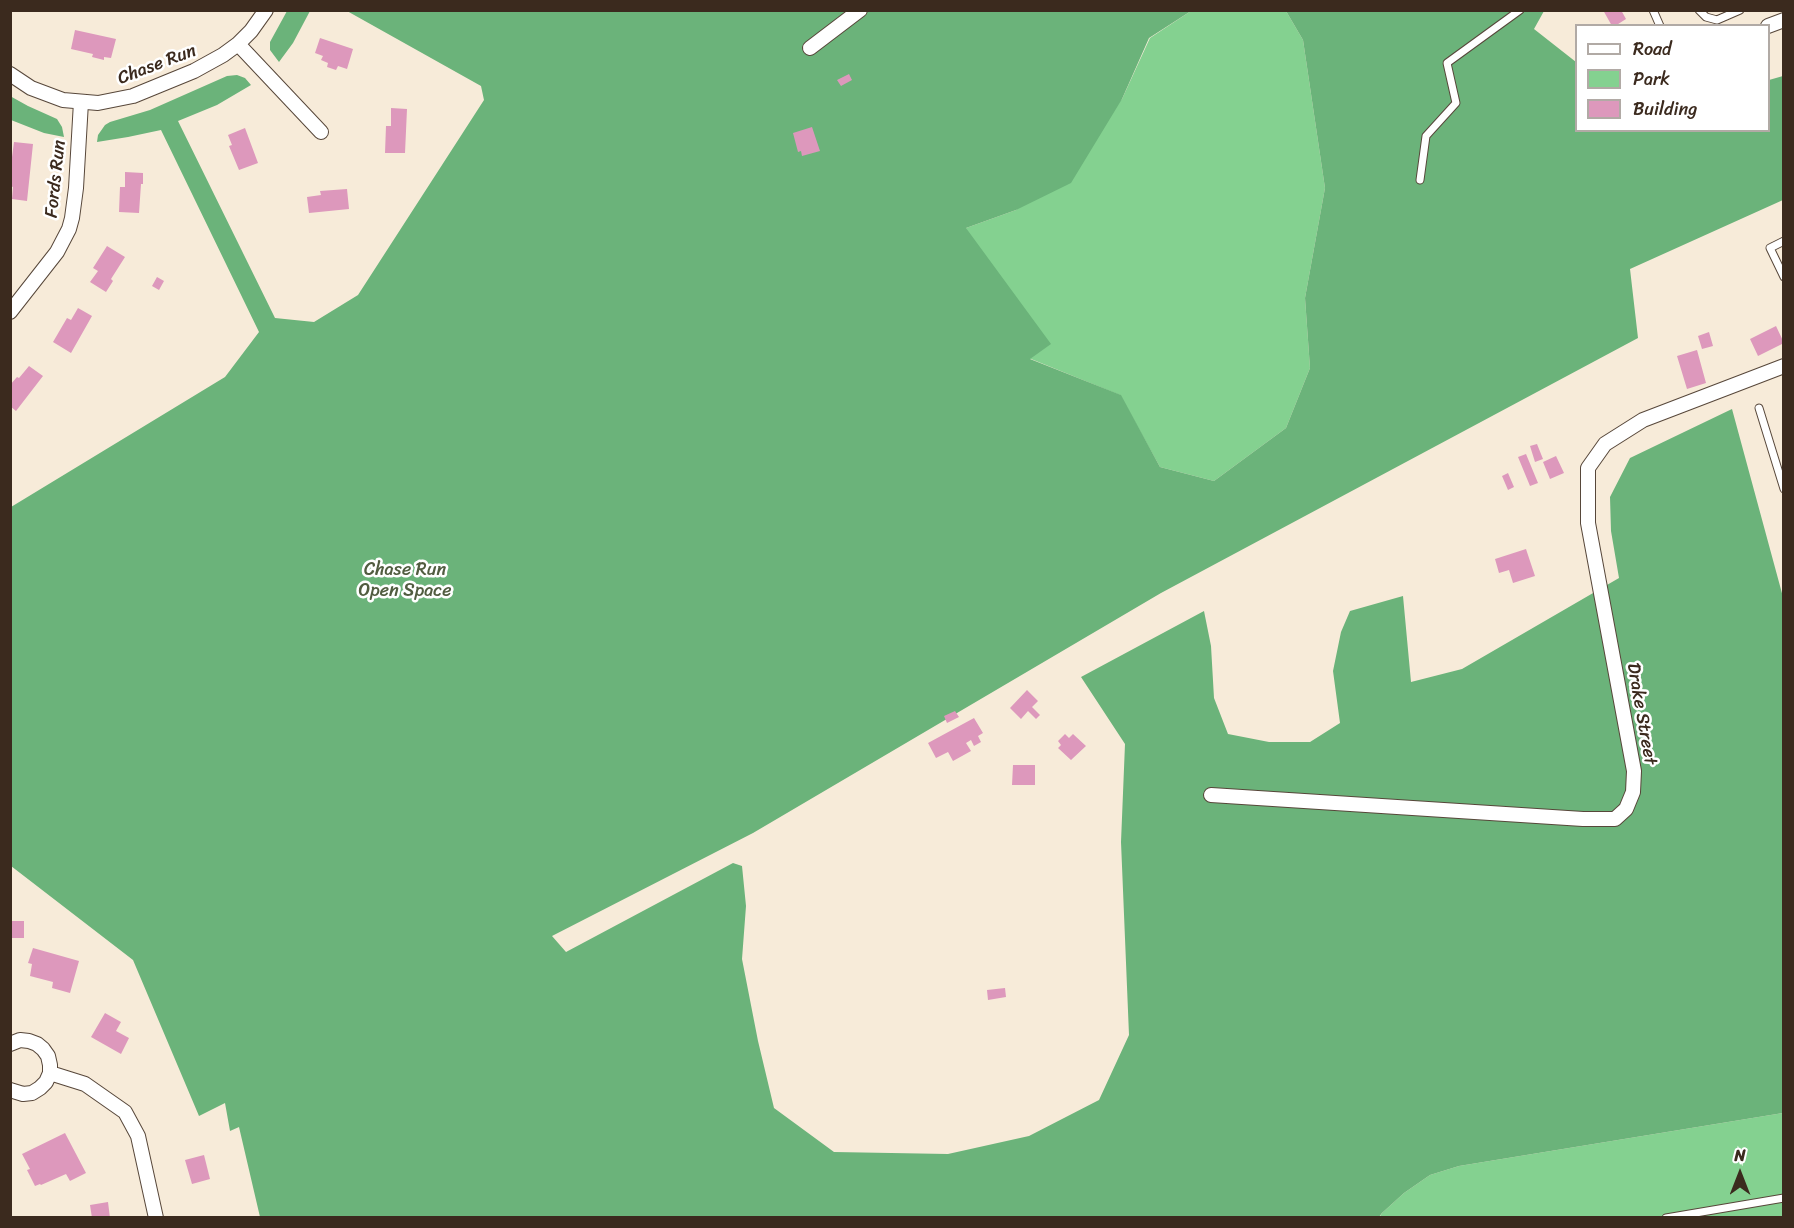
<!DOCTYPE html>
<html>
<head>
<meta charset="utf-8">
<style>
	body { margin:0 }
	#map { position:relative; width:1794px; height:1228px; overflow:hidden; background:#f7ebd9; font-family:Sriracha,sans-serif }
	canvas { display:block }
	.frame { position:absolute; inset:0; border:12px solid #3b2a1e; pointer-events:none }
	.legend { position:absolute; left:1575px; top:24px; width:195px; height:108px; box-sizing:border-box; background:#fff; border:2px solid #b1aaa5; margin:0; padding:8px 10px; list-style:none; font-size:18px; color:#3b2a1e }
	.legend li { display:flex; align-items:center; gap:12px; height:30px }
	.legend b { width:30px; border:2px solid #b1aaa5 }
	.north { position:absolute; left:1710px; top:1144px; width:60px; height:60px; -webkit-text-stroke:4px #fff; paint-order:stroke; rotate:0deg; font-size:16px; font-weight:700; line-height:24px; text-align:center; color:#3b2a1e }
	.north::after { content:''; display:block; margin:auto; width:21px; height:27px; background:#3b2a1e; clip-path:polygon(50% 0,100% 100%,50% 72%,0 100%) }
</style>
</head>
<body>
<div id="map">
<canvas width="1794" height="1228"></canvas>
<div class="frame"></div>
<ul class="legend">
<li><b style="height:8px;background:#fff"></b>Road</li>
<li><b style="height:16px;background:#84d190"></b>Park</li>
<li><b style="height:16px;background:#dd98bc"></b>Building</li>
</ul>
<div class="north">N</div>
</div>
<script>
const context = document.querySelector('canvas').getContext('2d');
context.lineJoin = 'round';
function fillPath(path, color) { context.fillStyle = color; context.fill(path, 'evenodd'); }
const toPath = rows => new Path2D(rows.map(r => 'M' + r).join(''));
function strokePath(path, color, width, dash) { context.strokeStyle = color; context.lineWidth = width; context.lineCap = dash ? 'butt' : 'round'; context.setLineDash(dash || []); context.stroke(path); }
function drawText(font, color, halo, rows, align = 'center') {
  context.font = font + ' Sriracha,sans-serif'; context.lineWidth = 5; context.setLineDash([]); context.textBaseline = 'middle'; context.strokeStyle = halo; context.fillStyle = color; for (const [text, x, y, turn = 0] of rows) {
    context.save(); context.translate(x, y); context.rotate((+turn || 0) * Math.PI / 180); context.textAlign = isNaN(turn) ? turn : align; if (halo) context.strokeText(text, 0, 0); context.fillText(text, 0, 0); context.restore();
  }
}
const green = toPath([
	[1191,11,1286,11,1303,40,1325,188,1305,298,1310,368,1286,428,1214,481,1160,467,1120,395,994,344,966,228,1016,210,1122,99,1150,38],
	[1783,1113,1783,1217,1379,1218,1382,1213,1404,1193,1430,1175,1459,1166]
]);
const forest = toPath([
	[287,11,310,11,293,43,279,62,270,50,270,42],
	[347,11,1191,11,1149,38,1122,99,1071,183,1016,210,966,228,1051,344,1030,359,1121,395,1160,467,1214,481,1286,428,1310,368,1305,298,1325,188,1303,40,1286,11,1544,11,1534,29,1576,62,1576,130,1768,130,1769,80,1783,76,1783,200,1630,269,1638,338,1161,593,753,833,552,936,566,952,733,863,742,866,746,906,742,959,758,1041,774,1108,834,1152,948,1154,1029,1136,1099,1100,1129,1035,1121,842,1125,744,1081,677,1204,611,1211,646,1214,698,1228,734,1269,742,1310,742,1340,723,1333,671,1341,632,1350,611,1403,596,1411,682,1462,669,1619,578,1611,531,1610,497,1630,458,1732,409,1783,597,1783,1113,1459,1166,1430,1175,1404,1193,1382,1213,1379,1217,260,1217,239,1127,230,1131,225,1103,199,1116,133,960,11,866,11,507,225,377,259,332,161,130,128,137,97,142,98,135,105,125,110,122,150,110,227,76,237,75,245,78,251,85,217,105,178,121,275,318,314,322,358,295,484,100,481,86],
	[10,96,28,106,57,119,62,127,64,137,44,133,11,120]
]);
const building = toPath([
	[1603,10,1621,10,1626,19,1615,26,1612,26],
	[75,30,116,39,111,58,104,57,104,60,92,57,93,54,71,49],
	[320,38,353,49,347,69,338,66,336,70,327,67,328,63,321,60,323,56,315,53],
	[849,74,852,80,841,86,837,80],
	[391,108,407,109,405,153,385,153,386,126,391,126],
	[812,127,820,151,802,156,801,151,798,152,793,133],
	[245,128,258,163,239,170,229,146,232,145,228,135],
	[14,142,33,144,27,201,12,199,13,187,10,186,10,172],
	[125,172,143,173,143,184,141,184,139,213,119,212,120,187,125,187],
	[347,189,349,209,309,213,307,197,321,195,320,191],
	[107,246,125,257,111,279,113,281,106,292,90,282,98,271,93,268],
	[157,277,164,281,159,290,152,286],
	[78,308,92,316,71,353,53,342,67,318,71,320],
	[1776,326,1784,343,1758,356,1750,339],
	[1709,332,1713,346,1702,349,1698,336],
	[1697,350,1706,383,1687,389,1677,356],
	[29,366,43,376,16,411,10,406,10,385,17,377,19,378],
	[1537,444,1543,459,1535,462,1530,446],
	[1526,454,1538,483,1530,486,1518,457],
	[1556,456,1564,473,1550,479,1543,462],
	[1508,473,1514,487,1508,490,1502,476],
	[1526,549,1535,576,1513,583,1509,570,1499,573,1495,559],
	[1027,690,1038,701,1032,707,1040,715,1036,719,1028,711,1021,719,1010,708],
	[955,711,959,717,947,723,944,716],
	[974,718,983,733,978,736,981,742,974,746,971,740,966,743,971,751,953,761,948,752,936,758,928,743],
	[1065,734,1069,738,1073,734,1086,746,1071,760,1058,748,1061,745,1058,741],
	[1013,765,1035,765,1035,785,1012,785],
	[10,921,24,921,24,938,10,938],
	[33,948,79,961,70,993,52,988,53,982,30,976,32,964,28,963],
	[1005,988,1006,997,988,1000,987,990],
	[105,1013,121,1022,116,1031,129,1038,121,1054,91,1037],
	[65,1133,86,1173,70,1181,66,1174,41,1185,40,1184,35,1186,27,1170,30,1169,22,1154],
	[204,1155,210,1179,192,1184,185,1160],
	[108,1202,110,1218,92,1218,90,1205]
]);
const service = toPath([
	[1653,10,1660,26],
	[1699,10,1706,17,1717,20,1740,10],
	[1420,180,1426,136,1456,103,1447,63,1520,10],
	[1784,241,1770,248,1784,277],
	[1759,408,1784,489],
	[1666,1218,1784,1198]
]);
const minor = toPath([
	[1768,26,1784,20],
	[238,44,321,132],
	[810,48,860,10],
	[10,74,31,88,63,100,98,103,133,96,194,71,223,55,238,44,251,31,266,10],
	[10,312,57,252,69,229,72,218,76,188,81,102],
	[1211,795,1583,819,1615,819,1626,809,1633,792,1634,771,1588,523,1588,468,1605,444,1643,420,1784,366],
	[10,1044,20,1040,29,1041,37,1044,43,1049,48,1056,50,1065,50,1073,46,1082,40,1088,32,1093,23,1094,10,1090],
	[50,1073,85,1084,125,1112,138,1136,156,1218]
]);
const streetNames = [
	["Chase Run",157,65,-21],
	["Fords Run",56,179,-84],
	["Drake Street",1641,714,80]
];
const parkNames = [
	["Chase Run",405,570],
	["Open Space",405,591]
];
fillPath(green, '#84d190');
fillPath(forest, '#6bb37a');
fillPath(building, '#dd98bc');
strokePath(service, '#57473a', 9);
strokePath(minor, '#57473a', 16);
strokePath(service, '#fff', 7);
strokePath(minor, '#fff', 14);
drawText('18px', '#3b2a1e', '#fff', streetNames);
drawText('18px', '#515c40', '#fff', parkNames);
</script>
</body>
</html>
